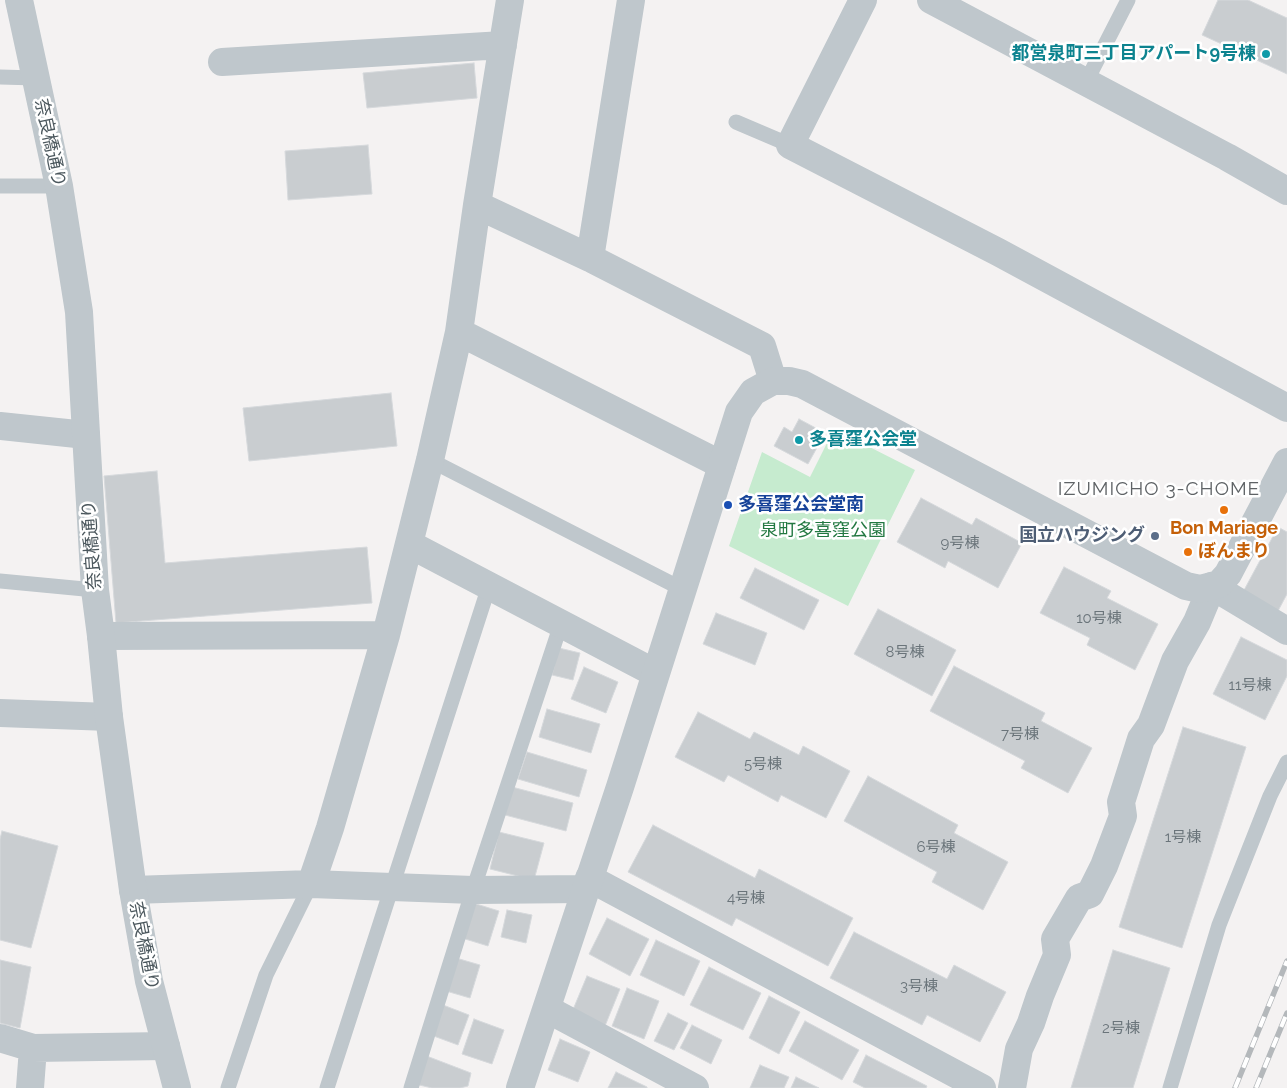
<!DOCTYPE html>
<html>
<head>
<meta charset="utf-8">
<style>
	body { margin:0 }
	canvas { display:block; background:#f4f2f2 }
</style>
</head>
<body>
<canvas width="1287" height="1088"></canvas>
<script>
const context = document.querySelector('canvas').getContext('2d');
context.lineJoin = 'round';
function fillPath(path, color) { context.fillStyle = color; context.fill(path, 'evenodd'); }
const toPath = rows => new Path2D(rows.map(r => 'M' + r).join(''));
function strokePath(path, color, width, dash) { context.strokeStyle = color; context.lineWidth = width; context.lineCap = dash ? 'butt' : 'round'; context.setLineDash(dash || []); context.stroke(path); }
function drawText(font, color, halo, rows, align = 'center') {
  context.font = font + ' Raleway,"Noto Sans JP",sans-serif'; context.lineWidth = 5; context.setLineDash([]); context.textBaseline = 'middle'; context.strokeStyle = halo; context.fillStyle = color; for (const [text, x, y, turn = 0] of rows) {
    context.save(); context.translate(x, y); context.rotate((+turn || 0) * Math.PI / 180); context.textAlign = isNaN(turn) ? turn : align; if (halo) context.strokeText(text, 0, 0); context.fillText(text, 0, 0); context.restore();
  }
}
const green = toPath([
	[834,429,915,470,848,606,729,546,762,452,810,477]
]);
const building = toPath([
	[1218,0,1248,0,1287,18,1287,74,1202,35,1218,0],
	[474,63,477,98,367,108,363,73,474,63],
	[368,145,372,194,288,200,285,151,368,145],
	[391,393,397,446,249,461,243,408,391,393],
	[799,419,825,433,808,464,774,446,784,427,792,432,799,419],
	[157,471,165,563,367,547,372,603,116,623,104,476,157,471],
	[921,498,972,525,976,518,1022,543,998,588,948,561,945,568,897,542,921,498],
	[1278,527,1287,532,1287,594,1278,611,1243,592,1278,527],
	[1064,567,1111,591,1107,598,1158,624,1135,670,1087,645,1090,638,1040,613,1064,567],
	[755,568,819,600,804,630,740,598,755,568],
	[878,609,956,650,932,696,854,654,878,609],
	[716,613,767,633,755,665,703,644,716,613],
	[1241,637,1287,660,1287,676,1265,720,1213,694,1241,637],
	[559,648,580,653,573,680,552,675,559,648],
	[954,666,1045,713,1041,721,1092,748,1068,793,1021,768,1025,761,930,711,954,666],
	[584,667,618,682,606,713,571,699,584,667],
	[547,709,600,724,591,753,539,737,547,709],
	[698,712,750,739,754,732,799,755,803,746,850,771,826,818,781,795,778,802,728,775,724,782,675,757,698,712],
	[1183,727,1246,747,1182,948,1119,927,1183,727],
	[527,752,587,770,579,797,518,779,527,752],
	[868,776,958,825,954,833,1008,862,983,910,932,882,937,872,844,821,868,776],
	[512,787,573,803,566,831,505,815,512,787],
	[653,825,755,878,759,869,853,918,828,966,736,918,732,926,628,872,653,825],
	[2,831,58,846,31,948,0,940,0,839,2,831],
	[499,832,544,843,534,880,490,869,499,832],
	[473,903,499,911,488,946,462,938,473,903],
	[507,910,532,915,526,943,501,937,507,910],
	[607,918,649,939,630,976,589,954,607,918],
	[854,932,947,979,954,965,1006,992,980,1042,927,1015,922,1025,830,978,854,932],
	[656,940,700,961,684,996,640,975,656,940],
	[1113,950,1170,968,1133,1088,1071,1088,1113,950],
	[456,958,480,965,470,998,446,991,456,958],
	[0,960,31,967,20,1028,0,1023,0,960],
	[709,967,761,993,743,1030,690,1005,709,967],
	[587,976,620,989,605,1026,572,1012,587,976],
	[627,988,659,1001,644,1039,612,1026,627,988],
	[769,996,800,1012,779,1054,749,1038,769,996],
	[443,1005,469,1015,458,1045,431,1035,443,1005],
	[668,1013,688,1023,674,1050,654,1041,668,1013],
	[474,1019,504,1030,492,1064,462,1054,474,1019],
	[805,1021,859,1050,842,1080,789,1051,805,1021],
	[692,1025,722,1040,711,1064,680,1048,692,1025],
	[560,1039,590,1052,578,1082,548,1070,560,1039],
	[424,1055,471,1073,468,1086,460,1088,432,1088,415,1084,424,1055],
	[866,1055,927,1086,926,1088,865,1088,853,1082,866,1055],
	[760,1065,789,1077,784,1088,750,1088,760,1065],
	[616,1072,647,1087,647,1088,608,1088,616,1072],
	[796,1077,819,1088,791,1088,796,1077]
]);
const service = toPath([
	[0,77,36,78],
	[1086,82,1128,0],
	[736,122,790,145],
	[0,186,59,186],
	[430,460,682,589],
	[0,581,95,590],
	[228,1088,266,975,311,884],
	[327,1088,489,586],
	[411,1088,473,890,561,624],
	[1170,1088,1219,925,1270,796,1287,762]
]);
const minor = toPath([
	[863,0,790,145,998,252,1287,408],
	[931,0,1227,157,1287,191],
	[222,62,503,45],
	[477,205,590,258,762,346,773,381],
	[590,258,631,0],
	[459,332,722,465],
	[0,426,86,435],
	[409,544,655,673],
	[101,636,386,635],
	[0,713,109,717],
	[589,878,982,1088],
	[311,884,330,828,386,635,430,460,459,332,477,205,510,0],
	[133,890,311,884,473,890,585,889],
	[547,1009,695,1088],
	[0,1038,33,1048,30,1088],
	[33,1048,166,1046],
	[1012,1088,1019,1049,1031,1023,1040,996,1057,955,1055,939,1079,898,1090,894,1104,866,1123,816,1121,802,1141,739,1151,725,1175,661,1197,622,1212,586,1287,631]
]);
const tertiary = toPath([
	[19,0,59,186,79,312,95,590,101,636,109,717,133,890,149,981,177,1088],
	[520,1088,620,787,739,412,753,392,773,381,789,381,802,384,1186,586,1200,589,1219,584,1228,574,1287,462]
]);
const rail = toPath([
	[1235,1088,1287,961],
	[1256,1088,1287,1013]
]);
const markers = [
	[1266,54,5,"#0f9aa8"],
	[799,440,5,"#0f9aa8"],
	[728,505,5,"#1a4fb4"],
	[1224,510,5,"#e8710a"],
	[1155,536,5,"#5c6f8a"],
	[1188,552,5,"#e8710a"]
];
const numberNames = [
	["9号棟",960,543],
	["10号棟",1099,618],
	["8号棟",905,652],
	["11号棟",1250,685],
	["7号棟",1020,734],
	["5号棟",763,764],
	["1号棟",1183,837],
	["6号棟",936,847],
	["4号棟",746,898],
	["3号棟",919,986],
	["2号棟",1121,1028]
];
const cultureNames = [
	["都営泉町三丁目アパート9号棟",1256,54],
	["多喜窪公会堂",809,440,"left"]
];
const streetNames = [
	["奈良橋通り",50,143,78],
	["奈良橋通り",92,545,-94],
	["奈良橋通り",144,946,79]
];
const transitNames = [
	["多喜窪公会堂南",738,505]
];
const foodNames = [
	["Bon Mariage",1224,529],
	["ぼんまり",1198,552,"left"]
];
const parkNames = [
	["泉町多喜窪公園",823,531]
];
const serviceNames = [
	["国立ハウジング",1145,536]
];
const neighbourhoodNames = [
	["IZUMICHO 3-CHOME",1159,489]
];
fillPath(green, '#c6ebcf');
fillPath(building, '#c9cdd0');
strokePath(building, '#d6d9dc', 1);
strokePath(service, '#bfc7cc', 15);
strokePath(minor, '#bfc7cc', 28);
strokePath(tertiary, '#bfc7cc', 28);
strokePath(rail, '#b4b8bb', 5.5);
strokePath(rail, '#fff', 4, [11]);
for (const [x, y, r, color] of markers) { const dot = new Path2D(); dot.arc(x, y, r, 0, 2 * Math.PI); context.fillStyle = color; context.fill(dot); strokePath(dot, '#fff', 2); }
drawText('15px', '#6a747a', null, numberNames);
drawText('bold 18px', '#0d838f', '#fff', cultureNames, 'right');
drawText('18px', '#4b575d', '#fff', streetNames);
drawText('bold 18px', '#164399', '#fff', transitNames, 'left');
drawText('bold 18px', '#c56008', '#fff', foodNames);
drawText('18px', '#227841', '#fff', parkNames);
drawText('bold 18px', '#4e5e75', '#fff', serviceNames, 'right');
context.letterSpacing = '1px';
drawText('19px', '#5f6366', '#fff', neighbourhoodNames);
context.letterSpacing = '0px';
</script>
</body>
</html>
